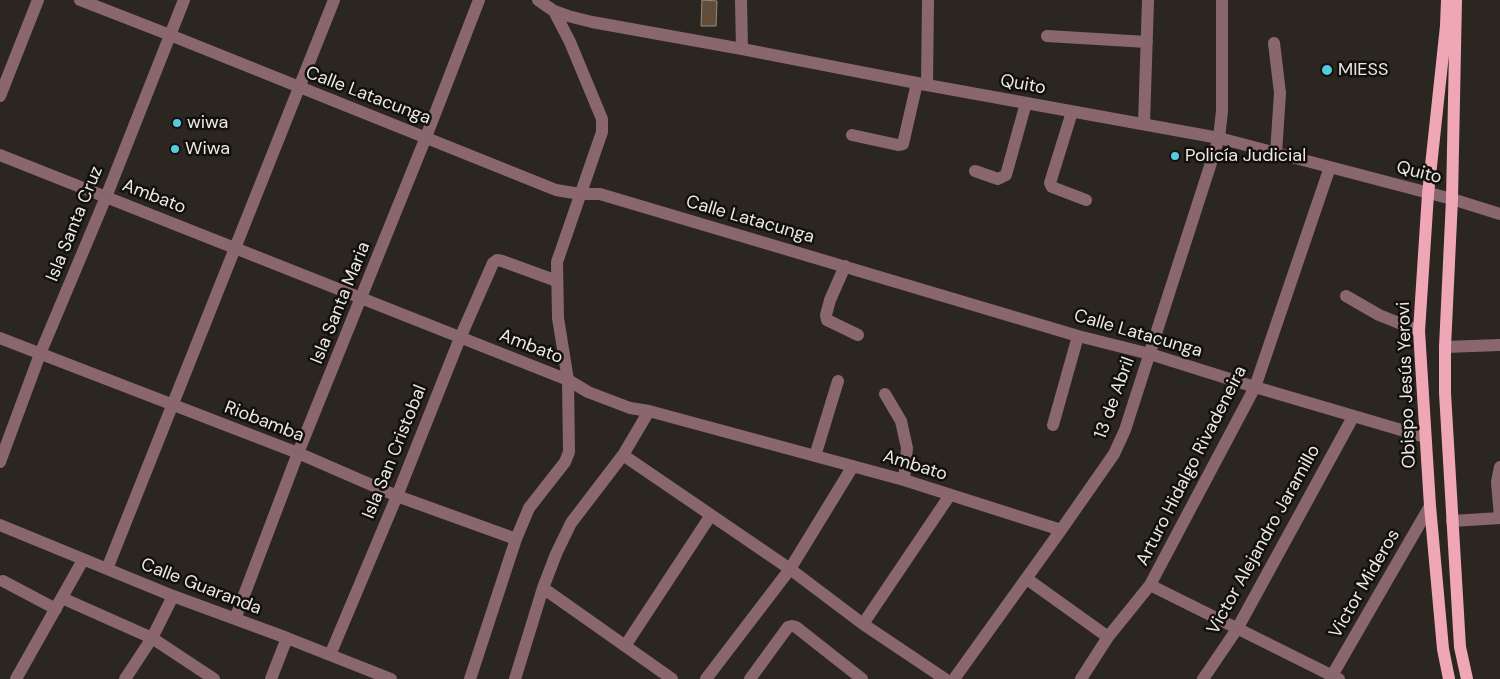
<!DOCTYPE html>
<html>
<head>
<meta charset="utf-8">
<style>
	body { margin:0 }
	canvas { display:block; background:#2b2620 }
</style>
</head>
<body>
<canvas width="1500" height="679"></canvas>
<script>
const context = document.querySelector('canvas').getContext('2d');
context.lineJoin = 'round';
function fillPath(path, color) { context.fillStyle = color; context.fill(path, 'evenodd'); }
const toPath = rows => new Path2D(rows.map(r => 'M' + r).join(''));
function strokePath(path, color, width, dash) { context.strokeStyle = color; context.lineWidth = width; context.lineCap = dash ? 'butt' : 'round'; context.setLineDash(dash || []); context.stroke(path); }
function drawText(font, color, halo, rows, align = 'center') {
  context.font = font + ' "DM Sans",sans-serif'; context.lineWidth = 5; context.setLineDash([]); context.textBaseline = 'middle'; context.strokeStyle = halo; context.fillStyle = color; for (const [text, x, y, turn = 0] of rows) {
    context.save(); context.translate(x, y); context.rotate((+turn || 0) * Math.PI / 180); context.textAlign = isNaN(turn) ? turn : align; if (halo) context.strokeText(text, 0, 0); context.fillText(text, 0, 0); context.restore();
  }
}
const building = toPath([
	[702,0,717,1,716,26,701,26,702,0]
]);
const minor = toPath([
	[80,0,170,35,556,190,580,194,600,194,1078,336,1150,354,1255,387,1425,437],
	[538,0,554,11,568,16,592,22,742,49,927,85,1219,138,1452,199,1500,214],
	[741,0,742,49],
	[1047,36,1147,42],
	[1274,43,1280,93,1276,153],
	[927,85,928,0],
	[0,96,38,0],
	[1072,112,1050,183,1052,187,1086,200],
	[1144,124,1148,0],
	[852,135,898,145,903,144,917,83],
	[0,155,568,380,588,392,630,408,649,411,904,480,1061,530],
	[975,171,998,179,1006,175,1026,103],
	[845,266,830,300,826,315,827,320,858,335],
	[1346,296,1379,315,1419,331],
	[0,338,298,453,397,496,516,539],
	[1445,347,1500,345],
	[885,394,901,421,907,448,904,480],
	[1053,425,1078,336],
	[623,455,790,569,863,624,945,679],
	[815,456,838,381],
	[0,462,40,354,106,197,184,0],
	[1500,467,1497,482,1500,517],
	[1452,521,1500,518],
	[0,525,173,596,287,638,391,679],
	[107,569,334,0],
	[1027,579,1108,637],
	[3,581,56,609],
	[1150,585,1339,679],
	[543,588,672,679],
	[62,598,152,638,214,679],
	[235,619,298,453,426,137,479,0],
	[863,624,950,495],
	[625,646,711,515],
	[330,655,397,496,460,338,493,263,497,260,502,261,557,281],
	[16,679,83,560],
	[125,679,152,638,173,596],
	[271,679,287,638],
	[470,679,516,539,529,508,565,462,569,452,568,380,558,318,557,262,602,132,602,119,570,42,554,11],
	[515,679,543,588,556,554,571,523,623,455,649,411],
	[706,679,790,569,853,466],
	[750,679,788,627,792,626,796,627,862,679],
	[954,679,1061,530,1114,454,1125,430,1219,138,1222,111,1222,0],
	[1081,679,1108,637,1150,585,1255,387,1330,167],
	[1203,679,1237,629,1353,417],
	[1330,679,1430,506]
]);
const major = toPath([
	[1447,0,1446,26,1428,194,1419,331,1430,506,1443,649,1449,679],
	[1456,0,1452,199,1445,347,1445,393,1460,647,1467,679]
]);
const markers = [
	[1327,70,6,"#54cade"],
	[177,123,5,"#54cade"],
	[175,149,5,"#54cade"],
	[1175,156,5,"#54cade"]
];
const poiNames = [
	["MIESS",1338,70],
	["wiwa",187,123],
	["Wiwa",185,149],
	["Policía Judicial",1185,156]
];
const streetNames = [
	["Quito",1023,85,10],
	["Calle Latacunga",368,96,21],
	["Quito",1419,173,14],
	["Ambato",154,197,21],
	["Calle Latacunga",750,220,16],
	["Isla Santa Cruz",75,224,-68],
	["Isla Santa Maria",341,303,-68],
	["Calle Latacunga",1138,334,16],
	["Ambato",531,347,21],
	["Obispo Jesús Yerovi",1407,385,-92],
	["13 de Abril",1115,398,-70],
	["Riobamba",264,422,21],
	["Isla San Cristobal",395,452,-68],
	["Ambato",915,466,17],
	["Arturo Hidalgo Rivadeneira",1192,466,-63],
	["Victor Alejandro Jaramillo",1264,540,-61],
	["Victor Mideros",1365,584,-60],
	["Calle Guaranda",201,587,21]
];
fillPath(building, '#624c3a');
strokePath(building, '#948c86', 1);
strokePath(minor, '#8a676e', 12);
strokePath(major, '#efa7b5', 12);
for (const [x, y, r, color] of markers) { const dot = new Path2D(); dot.arc(x, y, r, 0, 2 * Math.PI); context.fillStyle = color; context.fill(dot); strokePath(dot, '#12100d', 2); }
drawText('18px', '#ece8e4', '#12100d', poiNames, 'left');
drawText('18px', '#ece8e4', '#12100d', streetNames);
</script>
</body>
</html>
